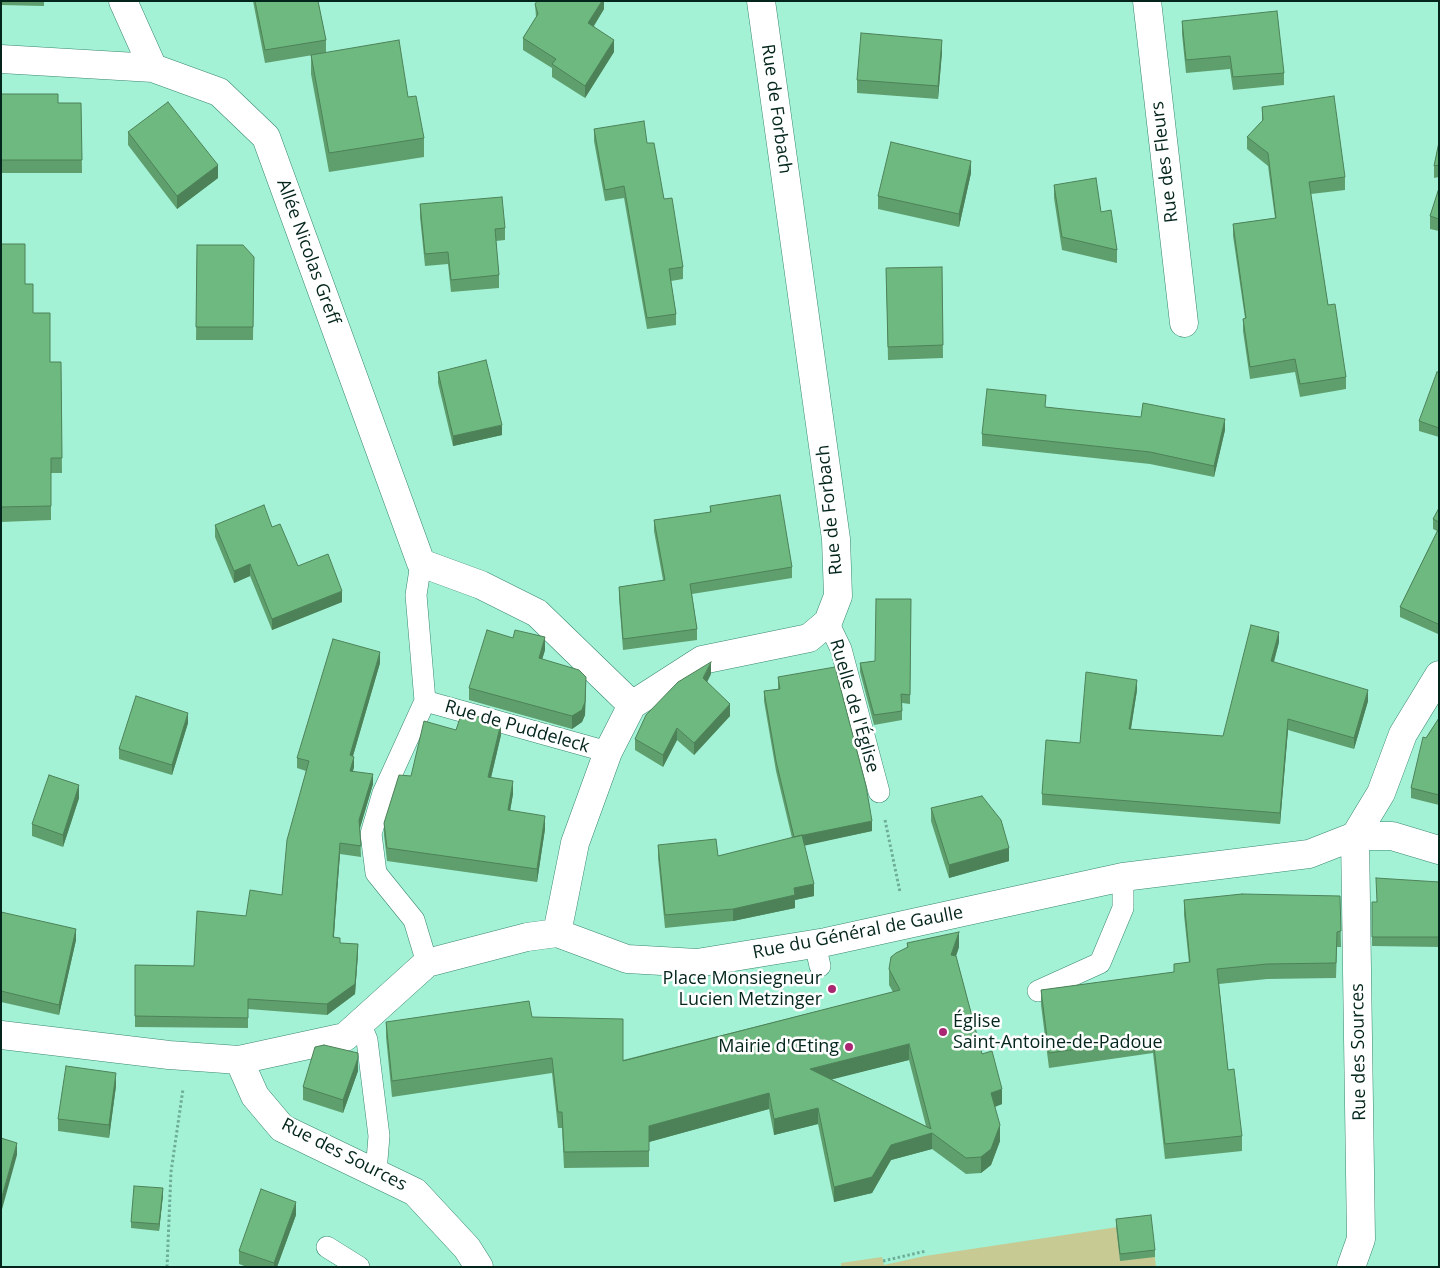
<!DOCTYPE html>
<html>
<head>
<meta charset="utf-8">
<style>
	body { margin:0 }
	#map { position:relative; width:1440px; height:1268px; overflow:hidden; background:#a3f2d6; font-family:"Open Sans",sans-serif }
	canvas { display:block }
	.frame { position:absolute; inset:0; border:2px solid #03251b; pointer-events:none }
</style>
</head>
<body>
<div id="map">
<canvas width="1440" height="1268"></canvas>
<div class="frame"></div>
</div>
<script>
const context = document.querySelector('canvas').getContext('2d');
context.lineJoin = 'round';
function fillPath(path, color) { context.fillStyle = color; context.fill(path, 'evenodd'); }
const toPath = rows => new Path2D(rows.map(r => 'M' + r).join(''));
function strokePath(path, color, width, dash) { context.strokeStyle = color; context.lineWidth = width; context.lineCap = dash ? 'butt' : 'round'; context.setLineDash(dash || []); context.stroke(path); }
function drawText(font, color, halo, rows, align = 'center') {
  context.font = font + ' "Open Sans",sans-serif'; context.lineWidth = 5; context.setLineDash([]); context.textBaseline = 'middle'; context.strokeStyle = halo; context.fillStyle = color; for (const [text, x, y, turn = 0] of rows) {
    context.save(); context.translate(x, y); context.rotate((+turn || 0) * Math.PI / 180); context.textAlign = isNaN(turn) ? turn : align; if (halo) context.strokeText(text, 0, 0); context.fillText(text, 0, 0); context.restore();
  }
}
const green = toPath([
	[1151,1222,1156,1267,841,1267,841,1263,882,1257,884,1265,925,1256]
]);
const path = toPath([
	[885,820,900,892],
	[883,1261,926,1251],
	[167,1267,171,1172,183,1089]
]);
const lane = toPath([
	[421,563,416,595,425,701,383,793,371,834,376,873,414,920,427,963],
	[828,622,841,649,879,792],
	[425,701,608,752],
	[815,944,820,966],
	[1038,991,1100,963,1123,908,1123,877],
	[360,1023,367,1040,379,1136,376,1172],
	[327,1247,359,1267]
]);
const street = toPath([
	[123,1,153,68,219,92,266,137,421,563,481,585,537,613,632,705],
	[1147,1,1184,323],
	[1,59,153,68],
	[1355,836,1392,836,1439,850],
	[557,933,575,843,608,752,632,705,702,660,809,638,828,622,838,596,836,539,761,1],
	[1,1035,169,1055,239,1060,345,1037,427,963,527,937,557,933,627,959,697,963,826,942,1123,877,1309,854,1355,836,1381,793,1403,734,1439,675],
	[239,1060,255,1096,282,1128,415,1192,467,1248,479,1267],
	[1351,1267,1361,1239,1355,836]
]);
const wall = toPath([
	[1,1,44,1,44,6,1,5],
	[253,1,318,1,326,40,326,53,408,97,424,138,424,157,329,172,311,74,311,55,325,53,265,63],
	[604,1,604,9,594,26,614,52,585,98,552,77,552,68,523,50,523,38,536,17,535,4],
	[1182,21,1284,73,1284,85,1233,90,1230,69,1186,73,1182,34],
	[942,52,938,99,857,93,857,80],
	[1,94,58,103,81,103,82,173,1,173],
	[1262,107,1345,177,1345,190,1311,194,1328,305,1346,377,1346,389,1300,397,1295,372,1250,379,1243,331,1243,319,1245,318,1233,236,1233,224,1275,218,1268,166,1247,149,1247,137,1262,121],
	[594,129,647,143,664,199,683,267,683,279,671,281,676,314,676,325,647,329,624,198,605,201,594,141],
	[128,132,218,178,177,209,128,145],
	[1439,142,1439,177,1434,178,1434,166],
	[971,173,959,227,878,209,878,196],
	[1054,185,1101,212,1117,250,1117,263,1062,250,1054,198],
	[1439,188,1439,231,1430,229,1430,216],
	[420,204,505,228,505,240,496,241,499,275,499,288,451,292,448,264,425,266,420,217],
	[1,244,25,284,33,313,50,362,61,362,62,473,51,473,51,520,1,522],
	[197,245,254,257,253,340,196,340],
	[942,267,943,358,888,360,886,268],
	[438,372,502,435,453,446,438,383],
	[1439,372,1439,437,1419,431,1419,421],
	[1046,407,1225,430,1214,477,1150,464,982,446,982,434],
	[710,506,792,567,792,578,692,594,697,629,697,640,623,650,619,598,619,587,663,580,654,531,654,520,710,513],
	[1439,508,1439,633,1438,634,1400,617,1400,607,1437,531,1433,529,1433,519],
	[215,525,272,527,298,566,342,602,272,630,250,576,234,583,215,537],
	[911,599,910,704,902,703,902,720,874,725,860,672,860,663,875,661],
	[1279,642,1274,662,1368,701,1354,749,1288,730,1280,824,1042,805,1042,794,1080,743,1137,690,1131,729,1223,736],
	[545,650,542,659,586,689,585,715,582,722,572,729,469,700,469,688],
	[380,663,353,756,354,767,353,771,373,784,360,828,361,857,340,854,336,905,334,937,340,943,358,954,355,994,327,1015,248,1009,248,1028,135,1027,135,965,194,966,246,916,282,895,306,771,297,768,297,758],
	[711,674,707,682,730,716,694,755,677,740,663,767,635,750,635,739],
	[778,677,872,831,804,845,814,896,795,900,795,908,733,921,665,928,658,858,658,845,718,856,792,838,776,771,764,701,764,691,778,689],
	[1439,718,1439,805,1411,798,1411,788,1426,738],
	[188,723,172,775,119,759,119,749],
	[456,730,501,735,491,778,513,794,510,811,545,829,537,882,387,861,384,835,384,823,411,776],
	[79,798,63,847,32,836,32,824],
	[931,808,1009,861,949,878,931,821],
	[1439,882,1439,947,1372,946,1372,902,1376,902],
	[1340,896,1341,947,1337,947,1336,978,1267,979,1219,984,1228,1070,1242,1136,1242,1151,1165,1159,1153,1053,1049,1068,1041,1005,1041,990,1174,972,1174,964,1189,963,1184,915,1184,900],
	[1,912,76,940,59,1015,1,1002],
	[907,943,959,947,956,956,982,1054,1002,1104,995,1107,1000,1141,991,1165,981,1173,966,1174,932,1149,891,1160,872,1193,834,1202,818,1124,774,1135,769,1109,649,1142,649,1167,564,1168,562,1128,558,1128,552,1073,392,1097,386,1037,386,1022,532,1017,623,1060,893,992,889,985,889,969,907,947],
	[909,1060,926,1126,831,1079],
	[358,1071,343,1113,303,1100,303,1087],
	[116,1086,109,1138,58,1131,58,1119],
	[163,1195,159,1231,131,1228,131,1222],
	[296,1215,277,1267,247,1267,239,1264,239,1251],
	[1116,1219,1155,1250,1155,1257,1120,1261,1116,1226]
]);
const shadedWall = toPath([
	[602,1,604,1,604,9,588,35,588,23],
	[614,40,614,52,585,98,585,86],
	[942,40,942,52,938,99,938,86],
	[971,161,971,173,959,227,959,214],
	[218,165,218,178,177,209,177,196],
	[1225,419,1225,430,1214,477,1214,466],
	[502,425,502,435,453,446,453,436],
	[250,564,250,576,234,583,234,571],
	[342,591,342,602,272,630,272,619],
	[1279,632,1279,642,1271,671,1271,661],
	[545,637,545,650,539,670,539,658],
	[380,652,380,663,350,766,350,755],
	[711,662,711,674,703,690,703,678],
	[586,677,585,715,582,722,572,729,572,716],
	[1137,680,1137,690,1129,740,1129,729],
	[1368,690,1368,701,1354,749,1354,738],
	[730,704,730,716,694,755,694,743],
	[188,713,188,723,172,775,172,765],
	[1288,719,1288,730,1280,824,1280,813],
	[501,723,501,735,488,790,488,777],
	[677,728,677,740,663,767,663,755],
	[354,757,354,767,350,781,350,771],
	[373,774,373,784,359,831,359,820],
	[513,781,513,794,508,823,508,810],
	[79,785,79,798,63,847,63,835],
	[545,816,545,829,537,882,537,869],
	[872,821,872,831,794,848,794,837],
	[340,843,340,854,333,947,333,937],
	[1009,848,1009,861,949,878,949,865],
	[814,884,814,896,795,900,795,908,733,921,733,909,794,888],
	[76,929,76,940,59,1015,59,1005],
	[959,932,959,947,951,971,951,955],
	[358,944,358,954,355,994,327,1015,327,1004],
	[909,1044,909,1060,810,1085,810,1069],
	[358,1058,358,1071,343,1113,343,1100],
	[116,1073,116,1086,109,1138,109,1125],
	[1002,1089,1002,1104,991,1108,991,1093],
	[769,1093,769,1109,649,1142,649,1126],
	[818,1108,818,1124,774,1135,774,1119],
	[1000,1125,1000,1141,991,1165,981,1173,981,1157],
	[932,1133,932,1149,891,1160,872,1193,834,1202,834,1187,891,1145],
	[17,1143,17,1155,1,1213,1,1200],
	[163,1188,163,1195,159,1231,159,1224],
	[296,1202,296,1215,277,1267,274,1267,274,1263]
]);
const building = toPath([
	[255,1,318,1,326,40,265,50,255,1],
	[537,1,602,1,588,23,614,40,585,86,552,64,556,59,523,38,538,14,535,4,537,1],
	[1277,11,1284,73,1233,77,1230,56,1186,60,1182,21,1277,11],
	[861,33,942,40,938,86,857,80,861,33],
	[399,40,408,97,416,96,424,138,329,153,311,55,399,40],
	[1,94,58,94,58,103,81,103,82,160,1,160,1,94],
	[1334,96,1345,177,1309,182,1328,305,1335,304,1346,377,1300,384,1295,359,1250,367,1243,319,1246,318,1233,224,1276,218,1268,153,1247,137,1263,120,1262,107,1334,96],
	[168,102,218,165,177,196,128,132,168,102],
	[644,121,647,143,654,143,664,199,672,198,683,267,669,269,676,314,647,318,624,186,605,190,594,129,644,121],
	[891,142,971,161,959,214,878,196,891,142],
	[1439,142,1439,165,1434,166,1439,142],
	[1096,178,1101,212,1111,210,1117,250,1062,237,1054,185,1096,178],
	[1439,188,1439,219,1430,216,1439,188],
	[502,197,505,228,495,229,499,275,451,280,448,252,425,254,420,204,502,197],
	[1,244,25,244,25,284,33,284,33,313,50,313,50,362,61,362,62,458,51,458,51,506,1,507,1,244],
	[197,245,243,245,254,257,253,327,196,327,197,245],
	[942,267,943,345,888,347,886,268,942,267],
	[486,360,502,425,453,436,438,372,486,360],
	[1437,372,1439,372,1439,428,1419,421,1437,372],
	[987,389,1046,395,1045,407,1141,417,1143,403,1225,419,1214,466,1150,452,982,434,987,389],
	[780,495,792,567,690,584,697,629,623,639,619,587,665,580,654,520,711,512,710,506,780,495],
	[264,505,272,527,280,524,298,566,328,554,342,591,272,619,250,564,234,571,215,525,264,505],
	[1439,508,1439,522,1433,519,1439,508],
	[1439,528,1439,624,1438,624,1400,607,1439,528],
	[876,599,911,599,910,695,901,694,902,711,874,715,860,663,875,661,876,599],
	[1251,625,1279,632,1271,661,1368,690,1354,738,1288,719,1280,813,1042,794,1046,740,1080,743,1086,672,1137,680,1129,729,1223,736,1251,625],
	[487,630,513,638,515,630,545,637,539,658,579,670,586,677,585,702,582,710,572,716,469,688,487,630],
	[333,639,380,652,350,755,354,757,350,771,373,774,359,820,361,846,340,843,336,894,333,937,340,938,340,943,358,944,355,984,327,1004,248,999,248,1018,135,1016,135,965,194,966,197,911,246,916,250,890,282,895,287,840,309,761,297,758,333,639],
	[711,662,703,678,730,704,694,743,677,728,663,755,635,739,646,715,678,682,711,662],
	[835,667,866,786,872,821,794,837,776,761,764,691,780,689,778,677,835,667],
	[136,696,188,713,172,765,119,749,136,696],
	[462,712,501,723,488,777,513,781,508,810,545,816,537,869,387,848,384,823,399,775,411,776,424,721,456,730,462,712],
	[1439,718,1439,795,1411,788,1423,737,1426,738,1439,718],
	[49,775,79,785,63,835,32,824,49,775],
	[982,796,1001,820,1009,848,949,865,931,808,982,796],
	[802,835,814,884,794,888,795,895,733,909,665,915,658,845,716,839,718,856,802,835],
	[1376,878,1439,882,1439,937,1372,937,1372,902,1377,902,1376,878],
	[1242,894,1340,896,1341,931,1337,932,1336,963,1267,964,1217,969,1228,1070,1234,1069,1242,1136,1165,1144,1153,1038,1049,1053,1041,990,1174,972,1174,964,1190,962,1184,900,1242,894],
	[1,912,76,929,59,1005,1,991,1,912],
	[959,932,951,955,956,956,982,1054,992,1051,1002,1089,991,1093,1000,1125,991,1149,981,1157,966,1158,932,1133,891,1145,872,1177,834,1187,818,1108,774,1119,769,1093,649,1126,649,1151,564,1152,562,1112,558,1112,552,1058,392,1081,386,1022,529,1001,532,1017,623,1019,623,1061,900,990,889,969,891,957,896,953,908,947,907,943,959,932],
	[909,1044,931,1129,810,1069,909,1044],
	[324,1045,358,1053,358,1058,343,1100,303,1087,315,1047,324,1045],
	[66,1066,116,1073,109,1125,58,1119,66,1066],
	[1,1138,17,1143,1,1200,1,1138],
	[134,1186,163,1188,159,1224,131,1222,134,1186],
	[261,1189,296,1202,274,1263,239,1251,261,1189],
	[1151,1215,1155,1250,1120,1254,1116,1219,1151,1215]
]);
const markers = [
	[832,989,5,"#a92772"],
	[943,1032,5,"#a92772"],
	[849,1047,5,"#a92772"]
];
const streetNames = [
	["Rue de Forbach",776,109,82],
	["Rue des Fleurs",1165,162,-97],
	["Allée Nicolas Greff",308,252,70],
	["Rue de Forbach",830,510,-96],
	["Ruelle de l'Église",854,706,74],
	["Rue de Puddeleck",517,727,16],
	["Rue du Général de Gaulle",858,933,-11],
	["Rue des Sources",1359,1052,-91],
	["Rue des Sources",344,1155,27]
];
const poiNames = [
	["Place Monsiegneur",822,979],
	["Lucien Metzinger",822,1000],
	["Église",953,1022,"left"],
	["Saint-Antoine-de-Padoue",953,1043,"left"],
	["Mairie d'Œting",839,1047]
];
fillPath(green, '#c7ca92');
strokePath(lane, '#38876f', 22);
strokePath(street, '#38876f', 29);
strokePath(path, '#6eae98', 3, [2.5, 2.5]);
strokePath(lane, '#fff', 21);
strokePath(street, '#fff', 28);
fillPath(wall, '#5f9f6d');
fillPath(shadedWall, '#4d8259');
fillPath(building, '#6eb97f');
strokePath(building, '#4d8259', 1);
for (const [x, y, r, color] of markers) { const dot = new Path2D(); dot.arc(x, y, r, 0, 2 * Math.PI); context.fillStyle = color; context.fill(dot); strokePath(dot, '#fff', 2); }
drawText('18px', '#03251b', '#fff', streetNames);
drawText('18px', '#03251b', '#fff', poiNames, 'right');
</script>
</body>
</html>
